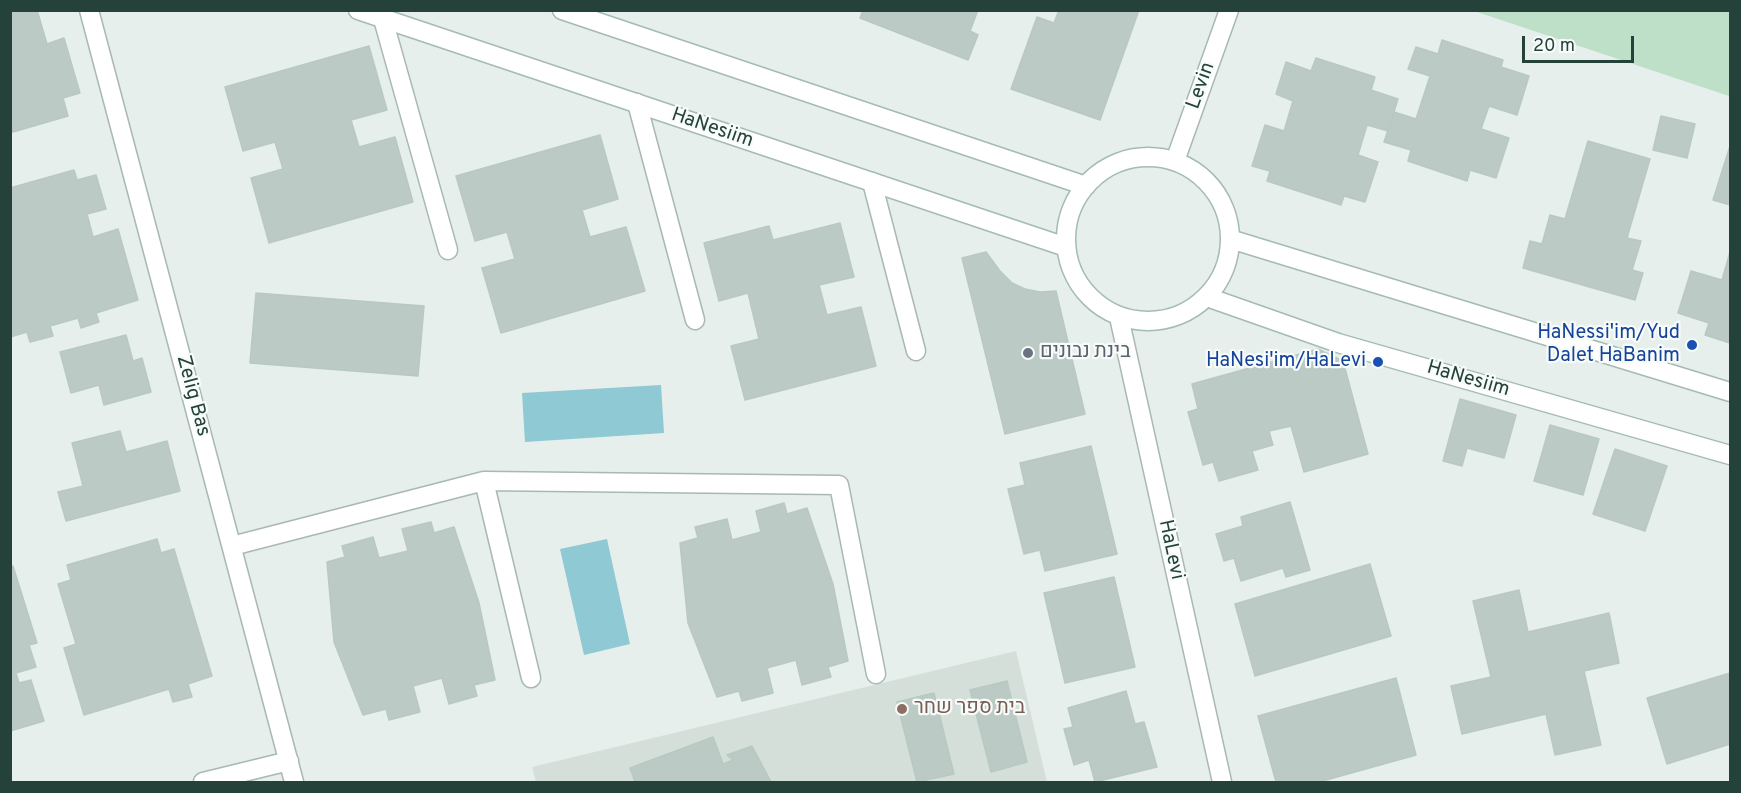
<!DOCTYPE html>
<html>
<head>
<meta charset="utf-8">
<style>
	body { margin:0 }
	#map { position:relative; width:1741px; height:793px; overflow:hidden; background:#e6efeb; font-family:Overpass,sans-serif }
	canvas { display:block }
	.frame { position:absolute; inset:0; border:12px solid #24423a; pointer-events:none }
	.scale { position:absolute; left:1522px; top:36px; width:112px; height:27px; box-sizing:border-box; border:3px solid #24423a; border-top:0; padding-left:8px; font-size:18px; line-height:21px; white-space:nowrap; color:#24423a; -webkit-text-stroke:4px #f7fbf9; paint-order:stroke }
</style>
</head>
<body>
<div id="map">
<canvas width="1741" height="793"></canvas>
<div class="frame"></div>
<div class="scale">20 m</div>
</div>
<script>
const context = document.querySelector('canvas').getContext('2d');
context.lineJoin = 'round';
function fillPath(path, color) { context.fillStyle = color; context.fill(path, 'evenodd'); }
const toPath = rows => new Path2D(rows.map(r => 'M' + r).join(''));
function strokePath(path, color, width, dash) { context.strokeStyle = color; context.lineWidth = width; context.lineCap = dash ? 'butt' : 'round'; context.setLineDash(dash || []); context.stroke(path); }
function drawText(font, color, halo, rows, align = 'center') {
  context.font = font + ' Overpass,Heebo,sans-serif'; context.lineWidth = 4.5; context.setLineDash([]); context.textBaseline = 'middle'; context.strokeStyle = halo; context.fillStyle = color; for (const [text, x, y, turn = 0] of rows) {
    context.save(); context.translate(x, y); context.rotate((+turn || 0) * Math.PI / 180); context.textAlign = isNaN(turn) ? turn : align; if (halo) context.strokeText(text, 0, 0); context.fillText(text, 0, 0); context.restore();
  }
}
const built = toPath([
	[1016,651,1047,782,536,782,532,767]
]);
const green = toPath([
	[1474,11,1730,11,1730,97,1729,96]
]);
const water = toPath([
	[661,385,664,433,525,442,522,393],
	[607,539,630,644,584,655,560,549]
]);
const building = toPath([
	[10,10,37,10,47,44,64,38,80,93,63,98,68,116,13,132,10,124,10,10],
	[863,10,978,10,970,31,978,35,968,60,860,18,863,10],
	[1059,10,1139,10,1100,120,1011,89,1037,17,1054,23,1059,10],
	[1442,40,1503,60,1501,67,1529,76,1517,115,1489,106,1481,129,1509,138,1496,178,1470,170,1467,181,1408,161,1411,150,1384,142,1394,112,1416,119,1430,76,1408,69,1416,47,1438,54,1442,40],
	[369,46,387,110,351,120,359,147,395,137,413,202,269,243,251,178,283,169,275,142,243,151,225,87,369,46],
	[1316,58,1375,77,1371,90,1398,99,1388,131,1367,125,1358,155,1378,162,1365,202,1344,196,1341,205,1267,181,1270,171,1252,166,1265,125,1284,131,1293,101,1276,94,1286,62,1311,71,1316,58],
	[1661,116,1695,124,1687,158,1653,150,1661,116],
	[600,135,618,199,582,210,590,237,626,227,645,291,501,333,482,268,515,259,507,232,475,241,456,176,600,135],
	[1588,141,1650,159,1627,238,1641,241,1632,270,1643,273,1635,300,1523,268,1530,241,1542,244,1550,215,1565,219,1588,141],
	[1730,146,1730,205,1713,200,1730,146],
	[74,170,77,180,96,175,106,209,87,214,93,237,118,229,138,300,96,313,99,322,81,328,78,318,50,326,53,336,30,342,27,332,10,337,10,188,74,170],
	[840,223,854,277,819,285,827,315,861,307,876,366,745,400,731,346,759,339,748,293,719,301,704,243,769,226,773,240,840,223],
	[986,252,1000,271,1012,283,1025,289,1040,292,1056,291,1085,414,1005,434,962,258,986,252],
	[1730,252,1730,343,1705,335,1709,323,1678,313,1691,271,1722,280,1730,252],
	[256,293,424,306,418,376,250,363,256,293],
	[126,335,133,361,142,358,151,392,104,405,99,385,71,393,60,352,126,335],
	[1318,349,1343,361,1368,454,1304,472,1291,426,1269,431,1273,445,1252,451,1258,470,1219,481,1213,462,1203,465,1188,412,1198,409,1192,384,1318,349],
	[1460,399,1516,415,1504,458,1467,448,1462,466,1443,461,1460,399],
	[1550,425,1599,439,1583,495,1534,481,1550,425],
	[120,431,126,452,167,441,180,491,66,521,58,492,83,486,72,443,120,431],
	[1091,446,1117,554,1045,571,1040,550,1024,554,1008,489,1025,485,1020,463,1091,446],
	[1615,449,1667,466,1645,531,1593,514,1615,449],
	[1290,502,1310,570,1286,577,1283,568,1241,581,1234,558,1224,561,1216,534,1243,526,1241,517,1290,502],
	[784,503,787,514,807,508,833,584,848,661,828,667,831,677,802,685,796,660,767,668,773,693,742,701,739,691,717,697,688,623,680,543,698,538,695,527,727,519,732,540,761,532,756,511,784,503],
	[431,522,434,533,454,527,479,603,495,680,474,685,477,696,449,704,442,678,413,686,420,712,389,720,386,709,363,715,334,642,327,562,345,557,342,546,373,537,379,558,408,551,402,529,431,522],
	[157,539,161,553,174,549,212,676,188,684,192,697,173,702,169,689,84,715,64,648,76,644,58,584,71,580,67,565,157,539],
	[1370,564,1391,636,1255,676,1235,604,1370,564],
	[13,566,37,643,29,645,36,667,16,673,19,683,31,680,44,721,10,731,10,567,13,566],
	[1114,577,1135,667,1065,683,1044,593,1114,577],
	[1519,590,1528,632,1609,613,1619,663,1584,671,1601,745,1555,755,1546,714,1462,734,1451,686,1491,677,1473,601,1519,590],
	[1730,673,1730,744,1667,764,1647,698,1730,673],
	[1396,678,1416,755,1319,782,1276,782,1258,716,1396,678],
	[1007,681,1027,762,991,772,970,690,1007,681],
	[1126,691,1135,724,1144,722,1157,767,1095,782,1089,760,1074,765,1064,729,1073,727,1068,708,1126,691],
	[934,693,954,774,917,782,897,702,934,693],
	[713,737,723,764,733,760,727,755,752,746,771,782,635,782,630,768,713,737]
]);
const service = toPath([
	[383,19,448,250],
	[637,103,695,320],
	[872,182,916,351],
	[484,481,531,678],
	[232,546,484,481,839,485,876,674]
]);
const minor = toPath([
	[89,10,294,782],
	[203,782,289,761]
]);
const tertiary = toPath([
	[1175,161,1229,10],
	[1119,317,1222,782]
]);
const secondary = toPath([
	[358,10,1066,247],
	[562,10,1086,186],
	'1066 239a82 82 0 1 1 164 0a82 82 0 1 1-164 0Z',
	[1230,239,1730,392],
	[1207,297,1338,343,1730,455]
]);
const markers = [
	[1692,345,6,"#1a4fb4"],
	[1028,353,6,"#6b7280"],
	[1378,362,6,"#1a4fb4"],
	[902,709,6,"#8d6e63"]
];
const streetNames = [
	["Levin",1202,86,-70],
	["HaNesiim",712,129,19],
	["HaNesiim",1468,380,16],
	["Zelig Bas",192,396,75],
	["HaLevi",1170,550,78]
];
const transitNames = [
	["HaNessi'im/Yud",1680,334],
	["Dalet HaBanim",1680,357],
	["HaNesi'im/HaLevi",1366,362]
];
const worshipNames = [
	["בינת נבונים",1040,353]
];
const educationNames = [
	["בית ספר שחר",914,709]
];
fillPath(built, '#d4dfda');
fillPath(green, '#bfe0c8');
fillPath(water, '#8ec9d4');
fillPath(building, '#bbcac4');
strokePath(building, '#b8c9c2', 1.5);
strokePath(service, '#a8b8b2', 21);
strokePath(minor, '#a8b8b2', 21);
strokePath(tertiary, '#a8b8b2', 21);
strokePath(secondary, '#a4bbb3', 21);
strokePath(service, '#fff', 18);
strokePath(minor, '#fff', 18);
strokePath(tertiary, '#fff', 18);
strokePath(secondary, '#fff', 18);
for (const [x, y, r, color] of markers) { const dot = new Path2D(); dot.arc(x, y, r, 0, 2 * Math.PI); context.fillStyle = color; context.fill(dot); strokePath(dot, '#f7fbf9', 2); }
drawText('20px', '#24423a', '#f7fbf9', streetNames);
drawText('20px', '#164399', '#f7fbf9', transitNames, 'right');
drawText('20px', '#5b616d', '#f7fbf9', worshipNames, 'left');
drawText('20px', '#785e54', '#f7fbf9', educationNames, 'left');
</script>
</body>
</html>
